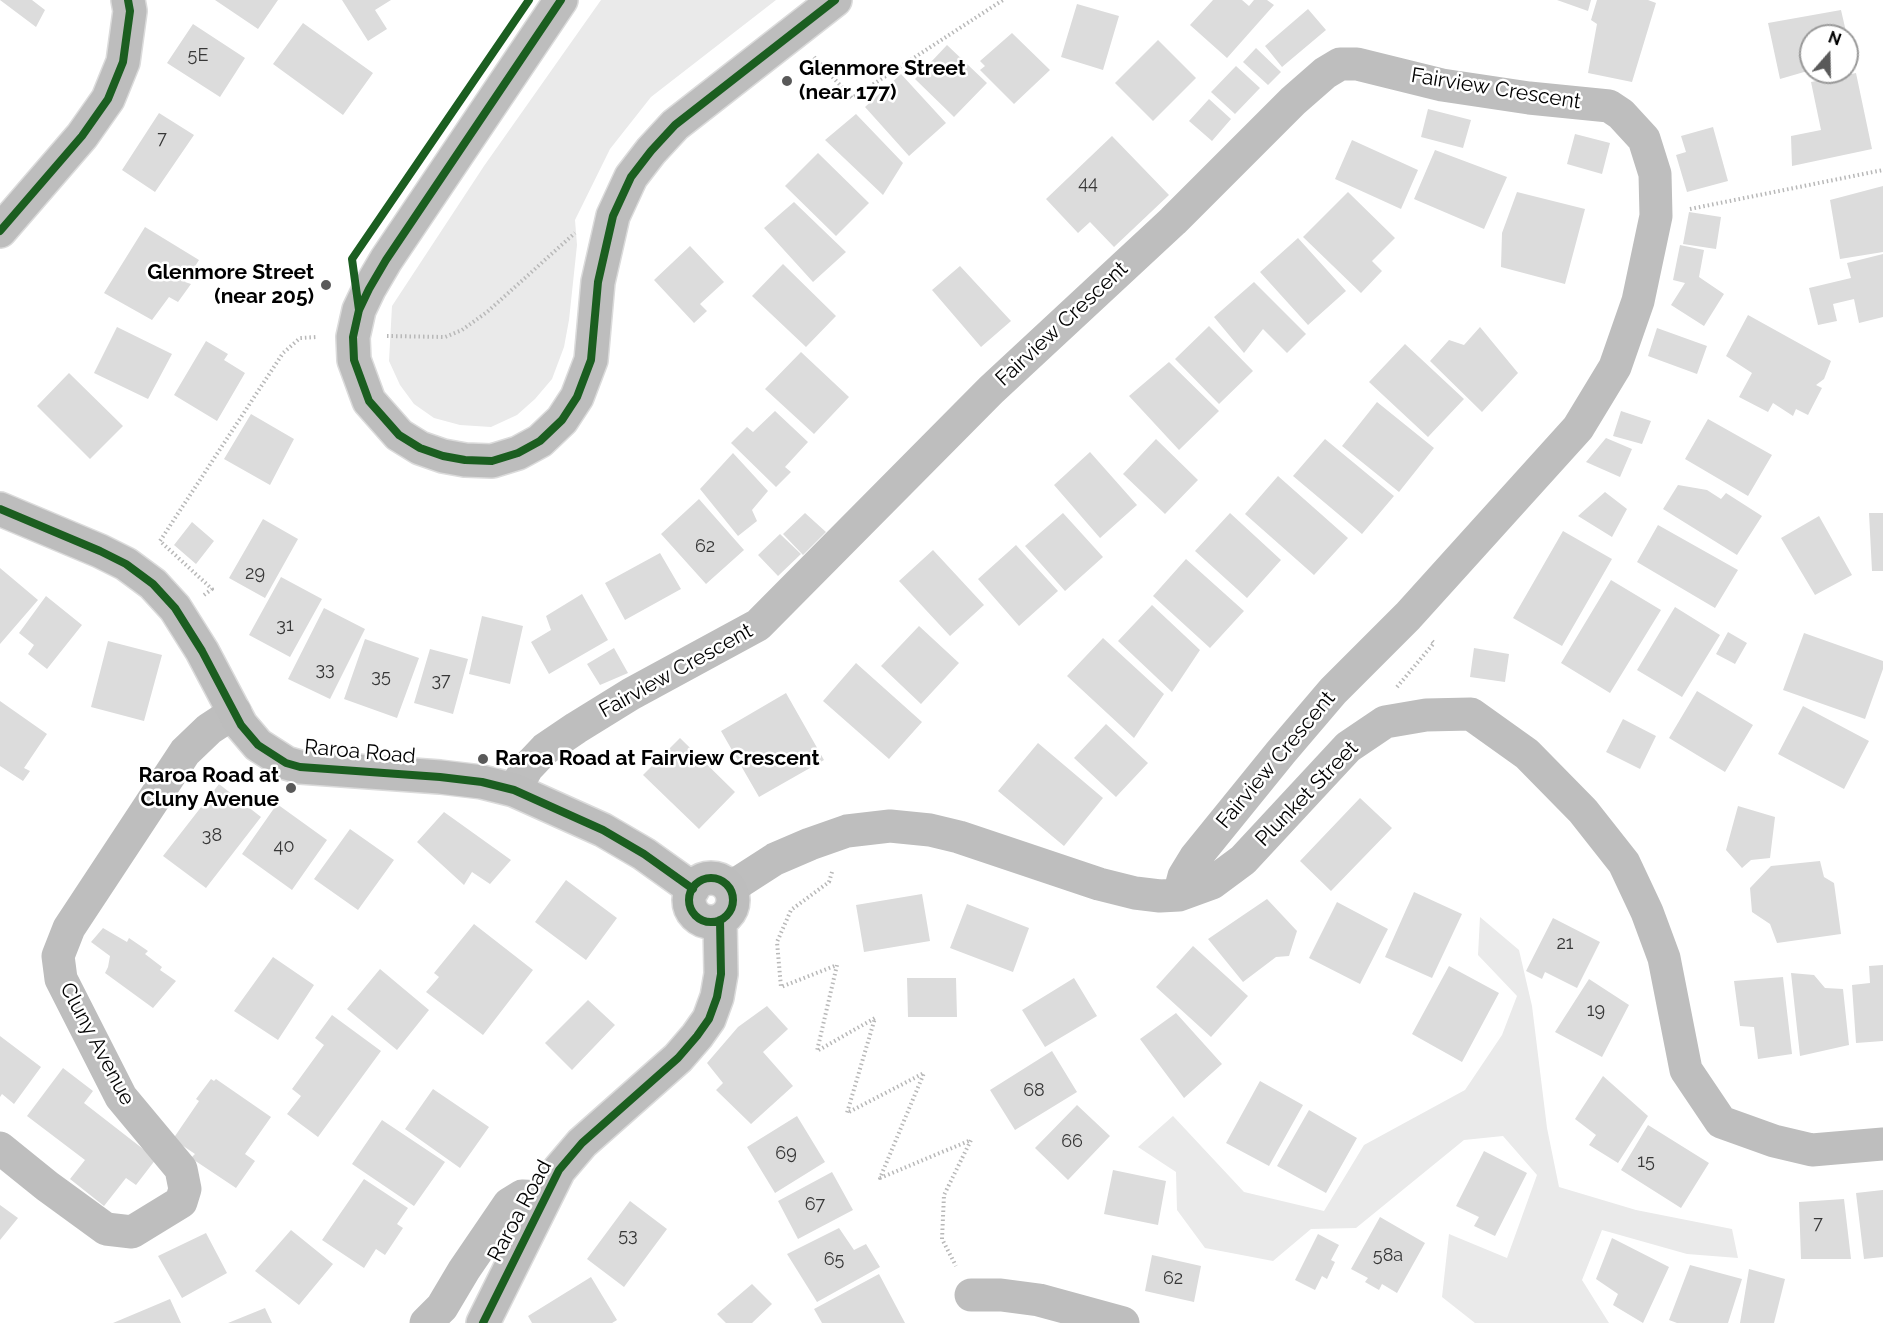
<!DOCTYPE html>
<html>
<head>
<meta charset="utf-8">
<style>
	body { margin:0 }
	#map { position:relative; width:1883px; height:1323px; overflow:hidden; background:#fff; font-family:Raleway,sans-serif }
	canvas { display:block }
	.north { position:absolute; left:1799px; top:24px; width:60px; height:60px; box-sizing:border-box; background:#fff; border:2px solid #999; border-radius:50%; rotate:20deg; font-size:16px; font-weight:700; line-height:24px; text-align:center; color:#000 }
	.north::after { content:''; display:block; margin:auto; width:21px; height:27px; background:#595959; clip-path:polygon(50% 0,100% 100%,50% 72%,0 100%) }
</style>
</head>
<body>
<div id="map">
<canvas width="1883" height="1323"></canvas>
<div class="north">N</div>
</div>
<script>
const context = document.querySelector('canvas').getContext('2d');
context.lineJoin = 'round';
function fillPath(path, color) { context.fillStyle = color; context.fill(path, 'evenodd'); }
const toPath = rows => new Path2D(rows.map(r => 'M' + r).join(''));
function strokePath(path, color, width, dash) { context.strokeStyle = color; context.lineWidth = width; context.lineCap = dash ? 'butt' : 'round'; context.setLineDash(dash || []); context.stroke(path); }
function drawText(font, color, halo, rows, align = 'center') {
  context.font = font + ' Raleway,sans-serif'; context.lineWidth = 5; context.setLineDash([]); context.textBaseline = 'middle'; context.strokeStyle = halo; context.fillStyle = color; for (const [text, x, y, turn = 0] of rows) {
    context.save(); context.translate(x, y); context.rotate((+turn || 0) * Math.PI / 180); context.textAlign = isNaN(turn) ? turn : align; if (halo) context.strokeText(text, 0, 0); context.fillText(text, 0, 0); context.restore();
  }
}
const green = toPath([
	[601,0,776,0,651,97,610,149,575,220,577,245,569,320,564,347,552,379,535,399,517,415,491,427,460,425,434,418,414,404,400,385,389,361,392,306,484,166],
	[1480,917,1519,950,1532,1006,1547,1128,1559,1187,1636,1210,1732,1229,1738,1258,1687,1254,1602,1230,1582,1280,1609,1323,1475,1323,1442,1297,1449,1234,1507,1258,1537,1175,1503,1136,1464,1140,1356,1228,1311,1229,1273,1261,1205,1248,1177,1210,1176,1172,1138,1147,1173,1116,1244,1192,1324,1211,1364,1145,1465,1090,1502,1035,1517,996,1478,955]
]);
const building = toPath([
	[0,0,32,0,45,10,36,27],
	[215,0,278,0,258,29],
	[342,0,391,0,375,10,387,29,368,41],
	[1213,0,1242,0,1249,6,1254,0,1267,0,1274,5,1227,58,1190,25],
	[1557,0,1591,0,1588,11],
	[1597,0,1648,0,1656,3,1632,82,1588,73,1597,24,1591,20],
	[1077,4,1119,16,1103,70,1061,57],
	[1308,9,1326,30,1282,67,1265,46],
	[1841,10,1847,36,1811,36,1811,70,1780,79,1768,23],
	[303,23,373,73,343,115,273,64],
	[193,24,245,58,220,97,167,63],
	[1012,33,1050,70,1014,104,980,70,985,66,980,61],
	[1158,40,1196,78,1153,121,1115,83],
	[947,45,987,83,954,117,915,79],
	[1256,48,1281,72,1268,85,1243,62],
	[1236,66,1260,88,1235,114,1211,92],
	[1856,73,1872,149,1792,166,1791,136,1821,130,1811,82],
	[901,74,946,123,909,156,865,107],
	[1209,99,1231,119,1212,141,1189,121],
	[1428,109,1471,120,1463,148,1421,137],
	[159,113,194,135,155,192,122,170],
	[856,114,903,163,883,195,825,140],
	[1713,127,1728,181,1687,192,1676,155,1686,152,1681,136],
	[1575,134,1610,143,1602,174,1567,164],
	[1112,136,1169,195,1114,247,1090,222,1078,233,1046,199],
	[1352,140,1418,170,1401,209,1335,179],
	[1435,150,1507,177,1484,229,1414,199],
	[818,153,869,203,836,236,785,186],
	[1883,186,1883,252,1840,259,1830,200],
	[1348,192,1395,238,1372,261,1382,271,1361,293,1303,237],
	[1517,192,1585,209,1565,284,1501,267,1502,233],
	[794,202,846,252,813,282,764,228],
	[1689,212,1721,217,1716,249,1683,244],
	[145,227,199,260,185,282,191,284,178,302,169,297,152,320,104,293],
	[1298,238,1346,291,1308,325,1260,272],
	[1680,245,1704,250,1699,277,1724,294,1704,326,1671,305,1685,283,1673,280],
	[690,246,724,282,700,304,707,311,694,323,654,280],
	[1883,254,1883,317,1859,323,1854,299,1833,304,1837,321,1818,325,1809,288,1851,278,1847,263],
	[783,264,836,316,806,347,752,296],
	[960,266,1011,321,981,347,932,290],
	[1254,282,1306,334,1287,353,1263,329,1244,353,1214,317],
	[1748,315,1831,361,1824,379,1816,385,1822,388,1808,415,1796,409,1793,416,1773,403,1768,412,1739,397,1752,373,1726,356],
	[1209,326,1253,371,1219,404,1175,359],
	[117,327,172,354,148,399,94,373],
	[1480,327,1518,373,1482,412,1430,361,1449,340,1464,345],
	[1657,328,1707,346,1697,374,1648,356],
	[206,341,228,354,224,360,245,373,217,421,174,395],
	[1405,344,1464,399,1428,437,1369,382],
	[801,352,849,397,814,434,765,389],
	[1169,362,1219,411,1179,450,1129,396],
	[69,373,123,426,90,459,37,406],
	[1377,402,1434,448,1399,492,1342,446],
	[775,411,808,442,785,467,791,472,776,487,731,443,747,427,753,432],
	[1621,411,1651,421,1642,444,1613,436],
	[251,414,294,439,270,485,224,459],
	[1708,419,1772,455,1748,496,1685,459],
	[1606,438,1632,449,1620,477,1586,462],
	[1156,439,1198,480,1165,514,1123,474],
	[1325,439,1394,496,1362,534,1293,476],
	[1090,452,1137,505,1100,538,1054,485],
	[733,453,768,491,752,510,757,521,738,536,700,489],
	[1278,476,1348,538,1314,575,1245,514],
	[1678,485,1707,490,1721,499,1726,493,1762,516,1737,555,1663,509],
	[1605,492,1627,509,1612,537,1578,516],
	[699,499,744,550,706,584,661,534],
	[805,513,826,532,803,555,783,534],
	[1063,513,1103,557,1065,591,1025,546],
	[1230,513,1281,560,1247,598,1195,551],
	[1869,513,1883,513,1883,571,1872,571],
	[1819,516,1852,575,1815,595,1781,538],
	[263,519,298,539,265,598,229,578],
	[192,522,214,541,196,564,174,545],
	[1658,525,1738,570,1715,608,1637,562],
	[1563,531,1612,559,1562,646,1513,618],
	[780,534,801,554,778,576,758,555],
	[1016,545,1058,591,1019,626,978,579],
	[933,550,984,605,950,636,899,581],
	[660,553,681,589,625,620,605,583],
	[1186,559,1244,611,1210,648,1153,596],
	[0,568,38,600,0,644],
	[281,577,322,599,290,657,249,635],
	[1611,580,1661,610,1610,693,1561,663],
	[582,594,608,640,549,674,531,642,551,630,546,616],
	[46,596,82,625,47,669,28,654,34,645,19,633],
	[1152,605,1200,650,1172,692,1118,641],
	[1675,607,1720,635,1682,697,1637,670],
	[324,608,365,629,330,699,288,679],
	[482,616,523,626,510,684,469,674],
	[919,626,959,663,921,704,881,666],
	[1728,632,1747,643,1735,664,1716,654],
	[1804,633,1883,661,1883,669,1865,719,1783,690],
	[1103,638,1164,694,1134,738,1067,676],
	[365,639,419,658,397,718,344,699],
	[108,641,162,655,144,721,91,707],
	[614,648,628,673,600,685,587,664],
	[1474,648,1509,654,1505,682,1470,677],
	[430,649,468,659,453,714,414,703],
	[856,663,922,722,889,759,823,701],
	[1697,691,1753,725,1725,772,1669,738],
	[786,693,824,760,759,797,721,731],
	[0,701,47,734,24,768,30,771,23,781,0,766],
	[1803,706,1869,741,1844,789,1778,754],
	[1623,719,1656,736,1640,769,1606,752],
	[1106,724,1148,763,1116,797,1074,758],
	[680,738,735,792,699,829,643,775],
	[1038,743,1103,798,1064,846,998,791],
	[219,784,261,817,206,888,163,856],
	[1360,798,1392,828,1331,891,1300,861],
	[277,804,327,840,292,890,242,854],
	[1738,806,1775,817,1770,858,1751,860,1742,868,1726,850],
	[444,812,511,860,490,884,472,872,464,885,417,842],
	[350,829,394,860,358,910,314,879],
	[1820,861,1824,877,1834,883,1841,934,1777,943,1770,924,1752,912,1750,888,1771,866],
	[566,880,617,918,586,960,535,922],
	[1414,892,1462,914,1432,978,1385,957],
	[922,894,930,941,864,952,856,905],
	[1267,899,1297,931,1289,956,1276,957,1243,982,1208,939],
	[1337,902,1388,929,1360,984,1309,958],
	[967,904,1029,928,1013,972,950,948],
	[1553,918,1600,942,1577,988,1545,972,1542,979,1526,971],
	[474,924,533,970,483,1035,426,992,439,977,434,973],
	[103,928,127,942,129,938,148,951,145,954,162,967,160,970,176,981,153,1008,105,973,108,967,110,956,91,942],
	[1193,946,1248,996,1211,1037,1156,987],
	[273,957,314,985,278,1040,234,1011],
	[1883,965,1883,1041,1856,1043,1852,985,1870,983,1869,966],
	[1449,966,1499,993,1462,1062,1412,1034],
	[380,969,429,1010,397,1050,347,1009],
	[1791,973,1814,975,1825,988,1843,989,1849,1045,1800,1056],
	[1783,977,1792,1054,1758,1059,1754,1027,1740,1026,1734,981],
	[907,978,956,978,957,1017,908,1017],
	[1074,978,1097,1016,1045,1047,1022,1010],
	[1589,979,1629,1005,1602,1057,1555,1032],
	[588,1000,615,1025,572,1070,545,1043],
	[767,1006,788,1029,763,1052,793,1086,751,1124,716,1090,723,1083,707,1063,738,1027],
	[1176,1013,1222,1064,1184,1098,1140,1039],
	[332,1015,381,1051,318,1137,287,1114,301,1096,292,1089,324,1045,315,1038],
	[0,1036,41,1067,14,1104,2,1094,0,1097],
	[1052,1051,1077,1092,1015,1130,990,1090],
	[63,1068,93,1091,84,1103,156,1159,136,1185,126,1178,104,1206,70,1179,85,1160,27,1116],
	[1603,1076,1648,1116,1618,1163,1589,1145,1596,1135,1575,1119],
	[211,1079,214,1081,216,1079,271,1117,245,1154,255,1161,236,1188,191,1158,195,1154,173,1139,199,1101,196,1099],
	[1260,1081,1303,1105,1269,1166,1226,1143],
	[433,1089,489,1127,460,1168,405,1129],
	[1077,1105,1110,1136,1068,1180,1035,1148],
	[1309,1110,1357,1138,1326,1193,1277,1166],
	[797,1116,825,1162,775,1193,747,1147],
	[382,1120,445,1162,414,1206,352,1164],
	[1648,1125,1709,1163,1681,1208,1621,1170],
	[1484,1151,1527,1173,1495,1236,1474,1226,1479,1217,1456,1206],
	[1113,1170,1166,1181,1158,1225,1104,1214],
	[832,1172,853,1210,798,1239,778,1201],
	[364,1179,408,1208,397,1224,403,1228,385,1255,376,1249,364,1268,322,1240],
	[1883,1190,1883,1257,1864,1259,1856,1193],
	[1844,1199,1851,1259,1801,1259,1799,1202],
	[630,1201,667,1229,624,1287,587,1259],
	[0,1205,18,1218,0,1240],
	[1380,1217,1425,1243,1397,1293,1382,1284,1379,1290,1365,1282,1368,1278,1351,1269],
	[839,1228,854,1250,866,1244,880,1267,817,1302,787,1254],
	[291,1230,333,1264,299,1305,255,1271],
	[206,1233,227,1273,182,1298,158,1256],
	[1318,1234,1339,1245,1331,1260,1335,1262,1327,1279,1322,1276,1315,1290,1295,1280],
	[1612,1238,1669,1267,1643,1323,1613,1305,1618,1294,1596,1279],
	[1152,1255,1201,1266,1194,1302,1145,1291],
	[1690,1265,1742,1279,1728,1323,1677,1323,1669,1320],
	[1749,1269,1785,1279,1774,1323,1740,1323],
	[879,1274,905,1323,822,1323,814,1309],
	[591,1277,617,1320,612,1323,532,1323,528,1316],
	[752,1284,772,1304,752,1323,726,1323,717,1314],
	[170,1299,181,1323,113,1323],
	[265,1308,272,1323,228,1323]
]);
const path = toPath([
	[814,57,852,98,1003,0],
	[1690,209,1883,170],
	[387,336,445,337,462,330,487,312,575,233],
	[204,595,212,589,160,541,283,353,300,338,317,337],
	[1397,687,1434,643,1431,640],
	[832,872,829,882,791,910,777,942,781,987,837,965,817,1051,875,1018,847,1113,924,1073,880,1178,971,1140,944,1195,942,1239,956,1266]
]);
const minor = toPath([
	[514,790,527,768,545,749,576,728,631,694,758,625,991,390,1173,221,1293,101,1325,73,1340,64,1357,64,1442,85,1529,98,1609,106,1621,114,1644,139,1655,174,1656,216,1638,301,1615,367,1578,428,1408,616,1333,691,1281,752,1195,858,1184,876,1179,895],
	[730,888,775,859,810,844,847,831,890,826,930,830,959,837,1099,884,1135,893,1160,896,1179,895,1212,883,1243,860,1348,747,1385,722,1426,715,1471,714,1527,754,1583,811,1624,863,1647,912,1664,958,1686,1070,1721,1122,1774,1141,1812,1150,1883,1144],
	[0,1148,47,1186,106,1229,132,1232,181,1202,185,1189,181,1169,121,1097,61,979,58,956,69,928,185,752,209,729,235,712],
	[971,1295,1001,1295,1039,1300,1123,1323],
	[426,1323,442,1307,464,1270,509,1204,522,1196,544,1197]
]);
const major = toPath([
	[561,0,386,260,369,289,359,310,353,337,354,360,369,401,399,435,420,448,443,456,465,460,492,461,518,453,540,441,562,420,577,397,591,360,598,282,613,216,631,177,651,151,675,125,835,0],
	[0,231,82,136,108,99,123,62,130,11,128,0],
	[0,509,100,551,126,564,153,584,175,608,202,651,241,725,258,745,286,763,300,767,440,777,482,782,514,790,603,830,644,854,693,889],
	'689 900a22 22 0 1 1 44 0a22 22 0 1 1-44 0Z',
	[483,1323,559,1170,582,1143,678,1058,697,1036,709,1019,717,997,721,974,720,920]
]);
const cycleway = toPath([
	[561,0,386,260,369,289,359,310,353,337,354,360,369,401,399,435,420,448,443,456,465,460,492,461,518,453,540,441,562,420,577,397,591,360,598,282,613,216,631,177,651,151,675,125,835,0],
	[0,231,82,136,108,99,123,62,130,11,128,0],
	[359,310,352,259,529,0],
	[0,509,100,551,126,564,153,584,175,608,202,651,241,725,258,745,286,763,300,767,440,777,482,782,514,790,603,830,644,854,693,889],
	'689 900a22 22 0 1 1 44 0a22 22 0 1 1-44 0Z',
	[483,1323,559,1170,582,1143,678,1058,697,1036,709,1019,717,997,721,974,720,920]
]);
const markers = [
	[787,81,6,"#595959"],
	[326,285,6,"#595959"],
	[483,759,6,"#595959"],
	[291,788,6,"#595959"]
];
const numberNames = [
	["5E",198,56],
	["7",162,139],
	["44",1088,184],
	["62",705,547],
	["29",255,574],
	["31",285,626],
	["33",325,670],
	["35",381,677],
	["37",441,681],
	["38",212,836],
	["40",284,847],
	["21",1565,944],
	["19",1596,1011],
	["68",1034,1091],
	["66",1072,1142],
	["69",786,1154],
	["15",1646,1162],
	["67",815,1205],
	["7",1818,1224],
	["53",628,1236],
	["58a",1388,1256],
	["65",834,1260],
	["62",1173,1279]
];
const poiNames = [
	["Glenmore Street",799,69],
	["(near 177)",799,93],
	["Glenmore Street",314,273,"right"],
	["(near 205)",314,297,"right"],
	["Raroa Road at Fairview Crescent",495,759],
	["Raroa Road at",279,776,"right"],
	["Cluny Avenue",279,800,"right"]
];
const streetNames = [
	["Fairview Crescent",1496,89,9],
	["Fairview Crescent",1062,324,-43],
	["Fairview Crescent",676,671,-29],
	["Raroa Road",360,752,5],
	["Fairview Crescent",1276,760,-50],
	["Plunket Street",1307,794,-46],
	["Cluny Avenue",97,1044,62],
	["Raroa Road",520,1211,-62]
];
fillPath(green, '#eaeaea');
fillPath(building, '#dcdcdc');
strokePath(major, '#dbdbdb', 36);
strokePath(path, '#b8b8b8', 4, [1.5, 3]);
strokePath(minor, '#bebebe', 33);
strokePath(major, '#bdbdbd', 33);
strokePath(cycleway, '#1b5e20', 8);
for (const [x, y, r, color] of markers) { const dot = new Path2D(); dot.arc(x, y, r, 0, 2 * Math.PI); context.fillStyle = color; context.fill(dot); strokePath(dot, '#fff', 2); }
drawText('18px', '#373737', null, numberNames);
drawText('bold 21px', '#000', '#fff', poiNames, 'left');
drawText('21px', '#000', '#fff', streetNames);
</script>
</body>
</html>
